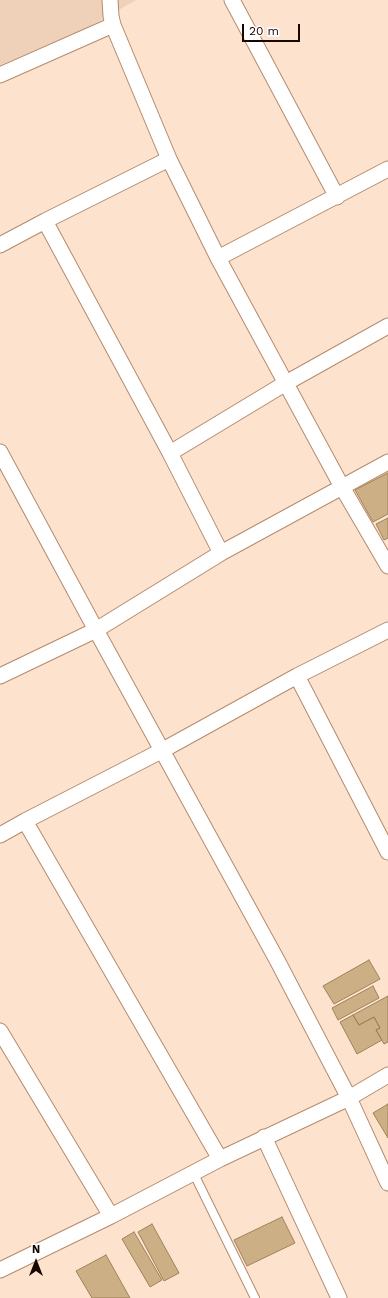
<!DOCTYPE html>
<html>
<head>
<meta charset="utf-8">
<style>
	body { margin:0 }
	#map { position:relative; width:388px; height:1298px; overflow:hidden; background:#fde2ce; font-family:"Work Sans",sans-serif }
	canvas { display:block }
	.north { position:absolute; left:16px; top:1242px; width:40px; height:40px; -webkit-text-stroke:3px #fff; paint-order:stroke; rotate:0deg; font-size:11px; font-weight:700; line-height:16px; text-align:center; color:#160701 }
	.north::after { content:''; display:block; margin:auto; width:14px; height:18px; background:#160701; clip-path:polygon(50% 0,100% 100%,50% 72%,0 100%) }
	.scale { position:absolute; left:242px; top:24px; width:58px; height:18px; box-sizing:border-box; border:2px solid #160701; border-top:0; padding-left:5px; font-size:12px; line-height:14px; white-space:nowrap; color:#160701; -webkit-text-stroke:3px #fff; paint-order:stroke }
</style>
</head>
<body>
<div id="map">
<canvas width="388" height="1298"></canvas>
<div class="north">N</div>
<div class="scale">20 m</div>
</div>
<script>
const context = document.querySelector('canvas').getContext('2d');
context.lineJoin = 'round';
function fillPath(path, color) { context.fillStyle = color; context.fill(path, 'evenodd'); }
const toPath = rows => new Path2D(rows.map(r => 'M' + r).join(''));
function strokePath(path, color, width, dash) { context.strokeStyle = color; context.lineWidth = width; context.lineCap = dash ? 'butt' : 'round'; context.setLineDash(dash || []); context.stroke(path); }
const built = toPath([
	[0,0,136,0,0,78]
]);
const building = toPath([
	[388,473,388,514,373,522,355,490,388,473],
	[388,518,388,538,384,540,376,524,388,518],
	[369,960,380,979,334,1004,323,986,369,960],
	[373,986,379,998,338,1020,332,1008,373,986],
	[388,996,388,1042,384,1044,376,1030,380,1028,374,1017,359,1025,353,1015,388,996],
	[353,1015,359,1025,374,1017,380,1028,376,1030,382,1040,357,1054,340,1022,353,1015],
	[388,1104,388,1138,373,1113,388,1104],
	[282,1217,295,1243,247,1266,234,1240,282,1217],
	[152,1224,179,1273,164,1281,138,1232,152,1224],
	[134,1232,162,1280,150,1287,122,1239,134,1232],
	[106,1255,130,1298,92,1298,76,1271,106,1255]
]);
const lane = toPath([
	[193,1172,255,1298]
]);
const street = toPath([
	[110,0,111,16,113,25,169,159,218,258,342,487,388,566],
	[232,0,337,197],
	[0,75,113,25],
	[45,221,170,453],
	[0,245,45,221,169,159],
	[218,258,388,169],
	[0,452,96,630,277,960,349,1098,388,1183],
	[221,553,170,453,286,383,388,326],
	[0,676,96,630,221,553,388,462],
	[297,676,388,852],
	[25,821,220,1159],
	[0,835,25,821,163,750,297,676,388,630],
	[0,1031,111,1216],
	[264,1137,339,1298],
	[0,1270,111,1216,220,1159,349,1098,388,1075]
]);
fillPath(built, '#efd1ba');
fillPath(building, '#ccaf84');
strokePath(building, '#9e8258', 1);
strokePath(lane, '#b58b6c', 10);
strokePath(street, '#b58b6c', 17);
strokePath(lane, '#fff', 8);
strokePath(street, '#fff', 15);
</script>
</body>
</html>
